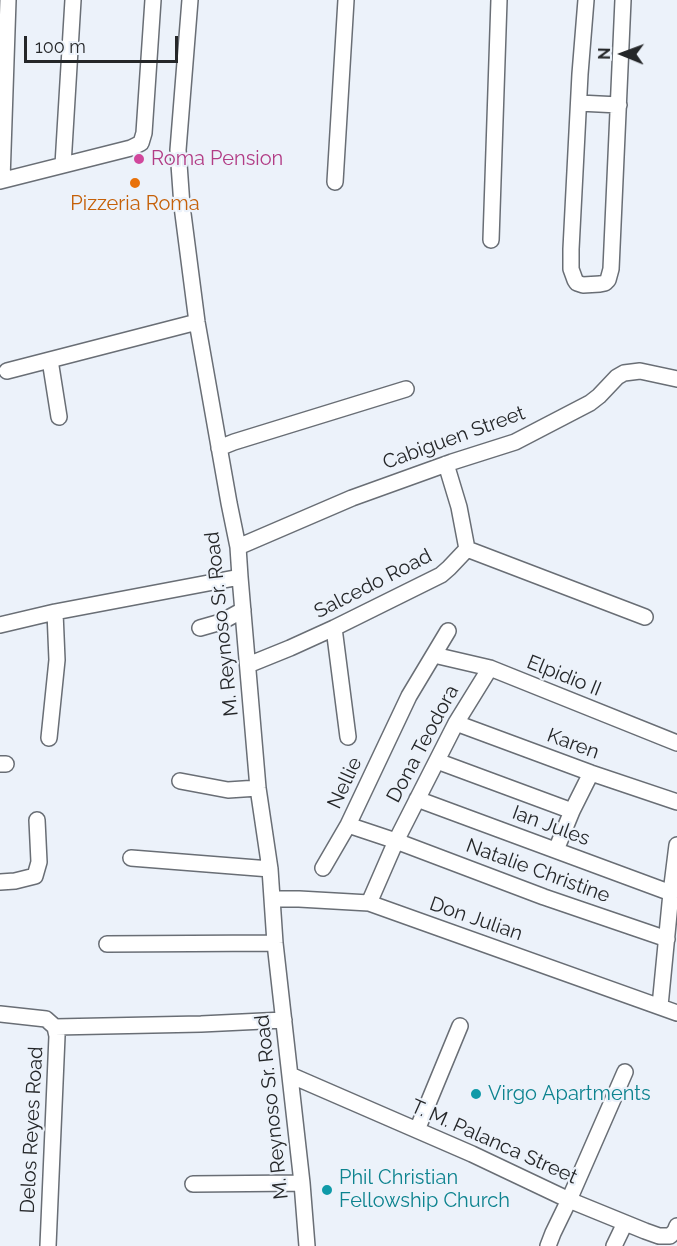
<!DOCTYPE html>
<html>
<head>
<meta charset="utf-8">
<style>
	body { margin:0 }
	#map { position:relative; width:677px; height:1246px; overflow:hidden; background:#ecf2fa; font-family:Raleway,sans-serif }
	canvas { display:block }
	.north { position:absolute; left:593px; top:24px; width:60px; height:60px; -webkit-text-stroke:4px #ecf2fa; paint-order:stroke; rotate:271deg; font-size:16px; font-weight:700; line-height:24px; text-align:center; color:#252729 }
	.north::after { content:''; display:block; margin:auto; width:21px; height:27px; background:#252729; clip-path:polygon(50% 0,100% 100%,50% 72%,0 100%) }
	.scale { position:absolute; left:24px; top:36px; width:154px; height:27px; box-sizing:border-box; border:3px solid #252729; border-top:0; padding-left:8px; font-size:18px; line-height:21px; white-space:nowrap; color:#252729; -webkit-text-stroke:4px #ecf2fa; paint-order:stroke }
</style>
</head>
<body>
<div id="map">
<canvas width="677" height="1246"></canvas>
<div class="north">N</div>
<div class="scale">100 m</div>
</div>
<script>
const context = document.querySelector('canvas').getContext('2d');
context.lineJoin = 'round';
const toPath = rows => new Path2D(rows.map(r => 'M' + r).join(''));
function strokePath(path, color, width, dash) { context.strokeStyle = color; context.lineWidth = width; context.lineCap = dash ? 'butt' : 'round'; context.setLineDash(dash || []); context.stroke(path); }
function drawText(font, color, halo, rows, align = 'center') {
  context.font = font + ' Raleway,sans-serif'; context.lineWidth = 4.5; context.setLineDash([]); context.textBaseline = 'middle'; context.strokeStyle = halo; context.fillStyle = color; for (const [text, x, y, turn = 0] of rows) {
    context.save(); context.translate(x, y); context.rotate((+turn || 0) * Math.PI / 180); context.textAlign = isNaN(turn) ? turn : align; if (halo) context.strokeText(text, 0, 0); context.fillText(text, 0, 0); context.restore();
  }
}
const minor = toPath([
	[190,0,178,150,182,206,197,322,229,503,238,547,240,577,258,788,270,869,275,943,302,1183,307,1246],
	[586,0,580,74,571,249,571,269,575,280,577,283,583,285,600,284,605,283,608,280,611,269,623,0],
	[579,103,619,105],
	[63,165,73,0],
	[2,180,8,0],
	[0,181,131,148,141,143,144,133,153,0],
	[335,182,346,0],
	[491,240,499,0],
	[50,360,59,417],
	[7,371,197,322],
	[219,448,234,442,406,389],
	[446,464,459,507,467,549],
	[238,547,352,498,452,462,515,442,590,403,599,396,617,377,624,373,640,371,677,379],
	[0,625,55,612,240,577],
	[200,628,221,622,243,610],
	[334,628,348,737],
	[434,655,490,668,677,743],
	[248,665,290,648,334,628,441,575,449,568,467,549,645,617],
	[490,668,456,723,396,841,544,897,667,939],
	[456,723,591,773,677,802],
	[49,738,57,660,55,612],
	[437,761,572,811,591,773],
	[0,764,6,764],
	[180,781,228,790,258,788],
	[417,799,671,893],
	[556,850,572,811],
	[131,858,270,869],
	[323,868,348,825],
	[0,882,15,881,35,876,39,862,37,820],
	[272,899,299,899,369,903,677,1013],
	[369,903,396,841,348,825,409,696,448,631],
	[107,944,275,943],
	[660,1006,671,893,677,845],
	[0,1014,46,1019,55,1027,57,1036,48,1246],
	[55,1027,201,1024,284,1020],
	[290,1075,472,1154,569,1200,645,1231,659,1236,670,1236,675,1231,677,1226],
	[417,1130,460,1026],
	[193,1184,302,1183],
	[548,1246,553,1233,569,1200,625,1072],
	[614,1246,625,1223]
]);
const markers = [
	[139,159,6,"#d1479c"],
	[135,183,6,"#e8710a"],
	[476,1094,6,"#0f9aa8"],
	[327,1190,6,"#0f9aa8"]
];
const hotelNames = [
	["Roma Pension",151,159]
];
const foodNames = [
	["Pizzeria Roma",135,204]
];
const streetNames = [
	["Cabiguen Street",454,438,-20],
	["Salcedo Road",373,584,-27],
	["M. Reynoso Sr. Road",222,624,-96],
	["Elpidio II",564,676,22],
	["Dona Teodora",423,744,-62],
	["Karen",573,744,20],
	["Nellie",345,783,-65],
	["Ian Jules",551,826,20],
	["Natalie Christine",538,871,20],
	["Don Julian",476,919,19],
	["M. Reynoso Sr. Road",272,1107,-96],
	["Delos Reyes Road",32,1130,-87],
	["T. M. Palanca Street",494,1142,24]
];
const cultureNames = [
	["Virgo Apartments",488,1094],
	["Phil Christian",339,1178],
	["Fellowship Church",339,1201]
];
strokePath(minor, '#696e75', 18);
strokePath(minor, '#fff', 15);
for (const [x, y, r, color] of markers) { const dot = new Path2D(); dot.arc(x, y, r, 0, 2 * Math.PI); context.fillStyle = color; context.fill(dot); strokePath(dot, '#ecf2fa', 2); }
drawText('20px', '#b23c85', '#ecf2fa', hotelNames, 'left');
drawText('20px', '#c56008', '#ecf2fa', foodNames);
drawText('20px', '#252729', '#ecf2fa', streetNames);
drawText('20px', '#0d838f', '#ecf2fa', cultureNames, 'left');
</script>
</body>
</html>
